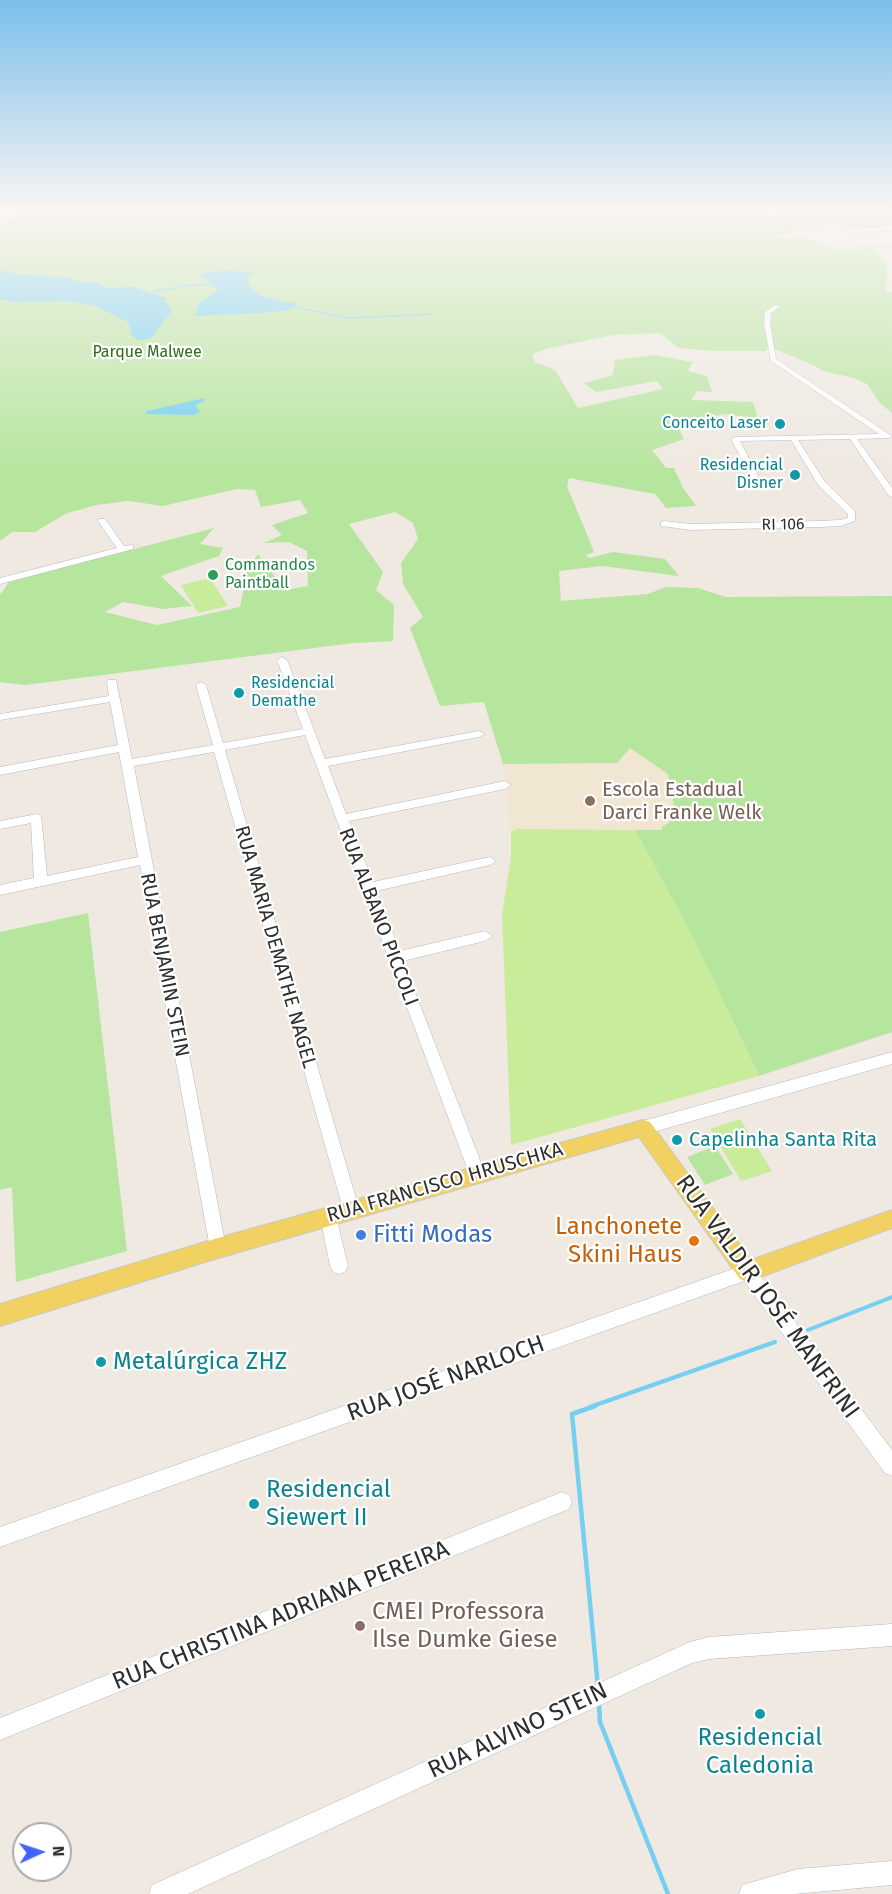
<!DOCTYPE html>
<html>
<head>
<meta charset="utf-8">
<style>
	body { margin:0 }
	#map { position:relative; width:892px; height:1894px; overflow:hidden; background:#efe9e1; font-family:"Fira Sans",sans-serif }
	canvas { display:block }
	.north { position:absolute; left:12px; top:1822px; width:60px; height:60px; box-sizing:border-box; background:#fff; border:2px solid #ababab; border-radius:50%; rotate:87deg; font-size:16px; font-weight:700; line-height:24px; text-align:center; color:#2e2e2e }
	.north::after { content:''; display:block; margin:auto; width:21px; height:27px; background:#4264fb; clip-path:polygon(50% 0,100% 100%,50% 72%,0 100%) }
</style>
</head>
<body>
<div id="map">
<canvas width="892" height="1894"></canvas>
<div class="north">N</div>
</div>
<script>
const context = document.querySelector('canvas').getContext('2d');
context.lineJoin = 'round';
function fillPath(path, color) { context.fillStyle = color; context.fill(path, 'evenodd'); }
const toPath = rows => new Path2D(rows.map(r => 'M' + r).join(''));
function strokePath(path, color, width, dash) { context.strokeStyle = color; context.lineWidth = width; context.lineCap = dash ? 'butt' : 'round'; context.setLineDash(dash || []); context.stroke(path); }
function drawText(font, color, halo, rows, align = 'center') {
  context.font = font + ' "Fira Sans",sans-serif'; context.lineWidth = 4.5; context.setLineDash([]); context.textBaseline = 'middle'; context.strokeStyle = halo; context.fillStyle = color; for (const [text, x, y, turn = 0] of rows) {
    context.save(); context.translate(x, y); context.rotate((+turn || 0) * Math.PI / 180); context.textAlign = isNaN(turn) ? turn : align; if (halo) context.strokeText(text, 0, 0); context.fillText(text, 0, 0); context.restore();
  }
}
const education = toPath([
	[630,748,668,774,676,817,662,826,662,830,517,829,511,832,503,764,616,763]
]);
const green = toPath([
	[44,206,135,206,140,210,187,206,252,206,274,214,282,212,270,206,732,206,728,214,782,216,784,206,892,206,892,227,864,228,828,224,792,230,782,235,764,238,802,238,814,240,833,249,872,248,887,265,886,292,892,292,892,413,880,403,867,384,854,378,823,371,815,366,770,347,767,348,766,351,712,351,679,348,660,333,613,335,546,349,532,355,535,362,555,370,578,408,663,389,657,381,596,392,584,383,613,375,615,360,655,355,693,362,688,371,707,376,712,392,697,391,691,400,753,402,758,418,722,414,702,422,677,425,684,439,652,450,666,468,674,468,683,488,696,506,666,508,655,494,569,478,567,486,594,552,586,555,590,558,613,552,665,559,679,576,602,566,559,571,561,601,648,594,666,587,698,588,726,597,892,596,892,1032,759,1076,692,936,635,830,662,830,662,827,676,817,668,774,630,748,617,763,503,764,484,702,440,706,410,628,423,617,403,584,401,563,418,539,413,523,395,512,349,524,383,572,376,590,394,605,393,641,353,643,25,685,0,682,0,595,9,582,214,528,200,544,223,548,219,556,161,576,192,606,163,609,123,602,105,612,157,625,240,607,247,572,258,554,285,590,308,586,307,551,289,542,264,543,282,535,272,525,308,513,300,500,261,507,255,490,237,489,163,506,128,501,97,505,67,513,35,532,12,532,0,541,0,220],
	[88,913,127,1251,16,1282,12,1187,0,1190,0,932],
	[715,1146,733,1174,705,1185,687,1157]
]);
const pitch = toPath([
	[210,578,228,606,198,613,181,585],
	[517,829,635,830,692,936,759,1076,511,1145,502,914,511,857,511,832],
	[740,1119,772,1171,741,1181,710,1129]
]);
const water = toPath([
	[0,270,16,274,67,277,78,282,98,283,107,288,134,287,166,298,164,302,170,306,172,311,151,338,138,340,132,336,128,322,95,306,67,301,14,302,0,299],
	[228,270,255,273,247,278,250,287,261,296,285,302,296,302,291,304,297,304,289,310,261,313,195,316,199,303,218,290,217,287,211,286,213,284,198,274],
	[205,398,204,401,196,405,197,409,201,411,194,415,145,414,147,411]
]);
const streamFar2 = toPath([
	[153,292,184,286,214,284],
	[293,307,348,318,434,314]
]);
const streamFar1 = toPath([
	[808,1330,892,1297],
	[590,1407,775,1342]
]);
const stream = toPath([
	[595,1406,572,1414,598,1687],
	[599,1703,600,1722,668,1894]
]);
const minor = toPath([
	[40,206,49,206,0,223,0,219,40,206],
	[892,226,892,230,843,233,840,231,892,226],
	[892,239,892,243,851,242,854,240,892,239],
	[775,305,780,306,771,313,770,324,776,359,892,436,888,438,857,439,892,488,892,497,889,496,850,439,798,440,825,482,855,511,855,521,841,526,819,527,691,530,661,526,661,522,664,521,691,524,819,521,840,520,848,518,848,514,819,486,791,440,740,441,763,485,759,487,755,485,731,439,735,437,879,434,771,361,764,324,765,312,775,305],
	[99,519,105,519,124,546,133,545,133,549,0,584,0,578,117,548,98,521,99,519],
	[282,657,287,660,325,759,479,731,485,734,479,737,328,766,346,814,505,781,511,785,505,789,349,821,373,882,490,857,496,861,490,865,376,891,400,951,485,931,492,936,485,941,403,961,485,1173,483,1178,477,1180,471,1178,469,1173,305,735,225,750,359,1209,357,1214,351,1217,345,1214,343,1209,214,752,134,766,226,1248,224,1254,218,1256,212,1254,210,1248,140,865,0,895,0,885,34,878,31,823,0,829,0,821,37,814,41,815,47,876,138,857,119,752,0,775,0,767,118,745,110,702,0,720,0,714,109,696,107,682,108,680,116,680,132,759,213,745,196,685,201,682,206,685,223,743,303,729,277,660,282,657],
	[892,1052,892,1064,643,1135,638,1133,635,1128,638,1123,643,1121,892,1052],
	[328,1208,334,1211,336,1216,348,1266,345,1272,339,1274,333,1272,330,1266,320,1216,322,1211,328,1208],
	[747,1264,753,1266,892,1450,892,1476,885,1473,744,1281,0,1547,0,1527,747,1264],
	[562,1492,569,1495,572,1502,569,1509,0,1740,0,1718,562,1492],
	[892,1624,892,1646,709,1659,692,1663,188,1894,149,1894,152,1885,690,1642,709,1637,892,1624],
	[892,1861,892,1885,794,1894,739,1894,742,1885,798,1869,892,1861]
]);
const major = toPath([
	[643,1120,650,1122,751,1260,892,1210,892,1228,747,1282,740,1279,639,1137,218,1258,0,1326,0,1304,218,1238,643,1120]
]);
const markers = [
	[780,424,6,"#0f9aa8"],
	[795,475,6,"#0f9aa8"],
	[213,575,6,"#2e9e5b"],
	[239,693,6,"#0f9aa8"],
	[590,801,6,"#8d6e63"],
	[677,1140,6,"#0f9aa8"],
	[361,1235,6,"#3f7fe0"],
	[694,1241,6,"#e8710a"],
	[101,1362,6,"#0f9aa8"],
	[254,1504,6,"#0f9aa8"],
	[360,1626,6,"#8d6e63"],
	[760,1714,6,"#0f9aa8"]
];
const farParknames = [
	["Parque Malwee",147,353]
];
const farCulturenames = [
	["Conceito Laser",768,424],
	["Residencial",783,466],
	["Disner",783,484],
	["Residencial",251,684,"left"],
	["Demathe",251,702,"left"]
];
const farStreetnames = [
	["RI 106",783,525,-1]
];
const farLeisurenames = [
	["Commandos",225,566],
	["Paintball",225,584]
];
const educationNames = [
	["Escola Estadual",602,790],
	["Darci Franke Welk",602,813]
];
const streetNames = [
	["RUA ALBANO PICCOLI",378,917,69],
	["RUA MARIA DEMATHE NAGEL",275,947,74],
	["RUA BENJAMIN STEIN",164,965,79],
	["RUA FRANCISCO HRUSCHKA",445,1183,-16]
];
const cultureNames = [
	["Capelinha Santa Rita",689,1140]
];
const nearFoodnames = [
	["Lanchonete",682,1227],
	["Skini Haus",682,1255]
];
const nearShopnames = [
	["Fitti Modas",373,1235]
];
const nearStreetnames = [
	["RUA VALDIR JOSÉ MANFRINI",767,1297,54],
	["RUA JOSÉ NARLOCH",446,1379,-20],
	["RUA CHRISTINA ADRIANA PEREIRA",281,1616,-22],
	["RUA ALVINO STEIN",518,1731,-25]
];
const nearCulturenames = [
	["Metalúrgica ZHZ",113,1362],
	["Residencial",266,1490],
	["Siewert II",266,1518],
	["Residencial",760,1738,"center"],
	["Caledonia",760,1766,"center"]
];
const nearEducationnames = [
	["CMEI Professora",372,1612],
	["Ilse Dumke Giese",372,1640]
];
fillPath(education, '#f0e6d1');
fillPath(green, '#b6e59e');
fillPath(pitch, '#c9ec9a');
fillPath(water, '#75cff0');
strokePath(streamFar2, '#75cff0', 1.5);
strokePath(streamFar1, '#75cff0', 4);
strokePath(stream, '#75cff0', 4.5);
strokePath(minor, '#b4b7c1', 1);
strokePath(major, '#c9c9c9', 2);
fillPath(minor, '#fff');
fillPath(major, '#f2d163');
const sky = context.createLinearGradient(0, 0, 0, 472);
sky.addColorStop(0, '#7abfeb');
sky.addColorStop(0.44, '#f8f5f2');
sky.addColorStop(1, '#f8f5f200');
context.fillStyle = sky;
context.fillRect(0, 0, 892, 472);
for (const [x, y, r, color] of markers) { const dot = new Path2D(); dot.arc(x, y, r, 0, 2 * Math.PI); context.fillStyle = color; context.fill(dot); strokePath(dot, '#fff', 2); }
drawText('16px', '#2c6e1b', '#fff', farParknames);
drawText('16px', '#0d838f', '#fff', farCulturenames, 'right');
drawText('16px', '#2e2e2e', '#fff', farStreetnames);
drawText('16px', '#27864d', '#fff', farLeisurenames, 'left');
drawText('20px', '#785e54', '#fff', educationNames, 'left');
drawText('20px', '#2e2e2e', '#fff', streetNames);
drawText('20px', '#0d838f', '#fff', cultureNames, 'left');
drawText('24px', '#c56008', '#fff', nearFoodnames, 'right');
drawText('24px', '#366cbe', '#fff', nearShopnames, 'left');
drawText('24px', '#2e2e2e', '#fff', nearStreetnames);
drawText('24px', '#0d838f', '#fff', nearCulturenames, 'left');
drawText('24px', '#785e54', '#fff', nearEducationnames, 'left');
</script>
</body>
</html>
